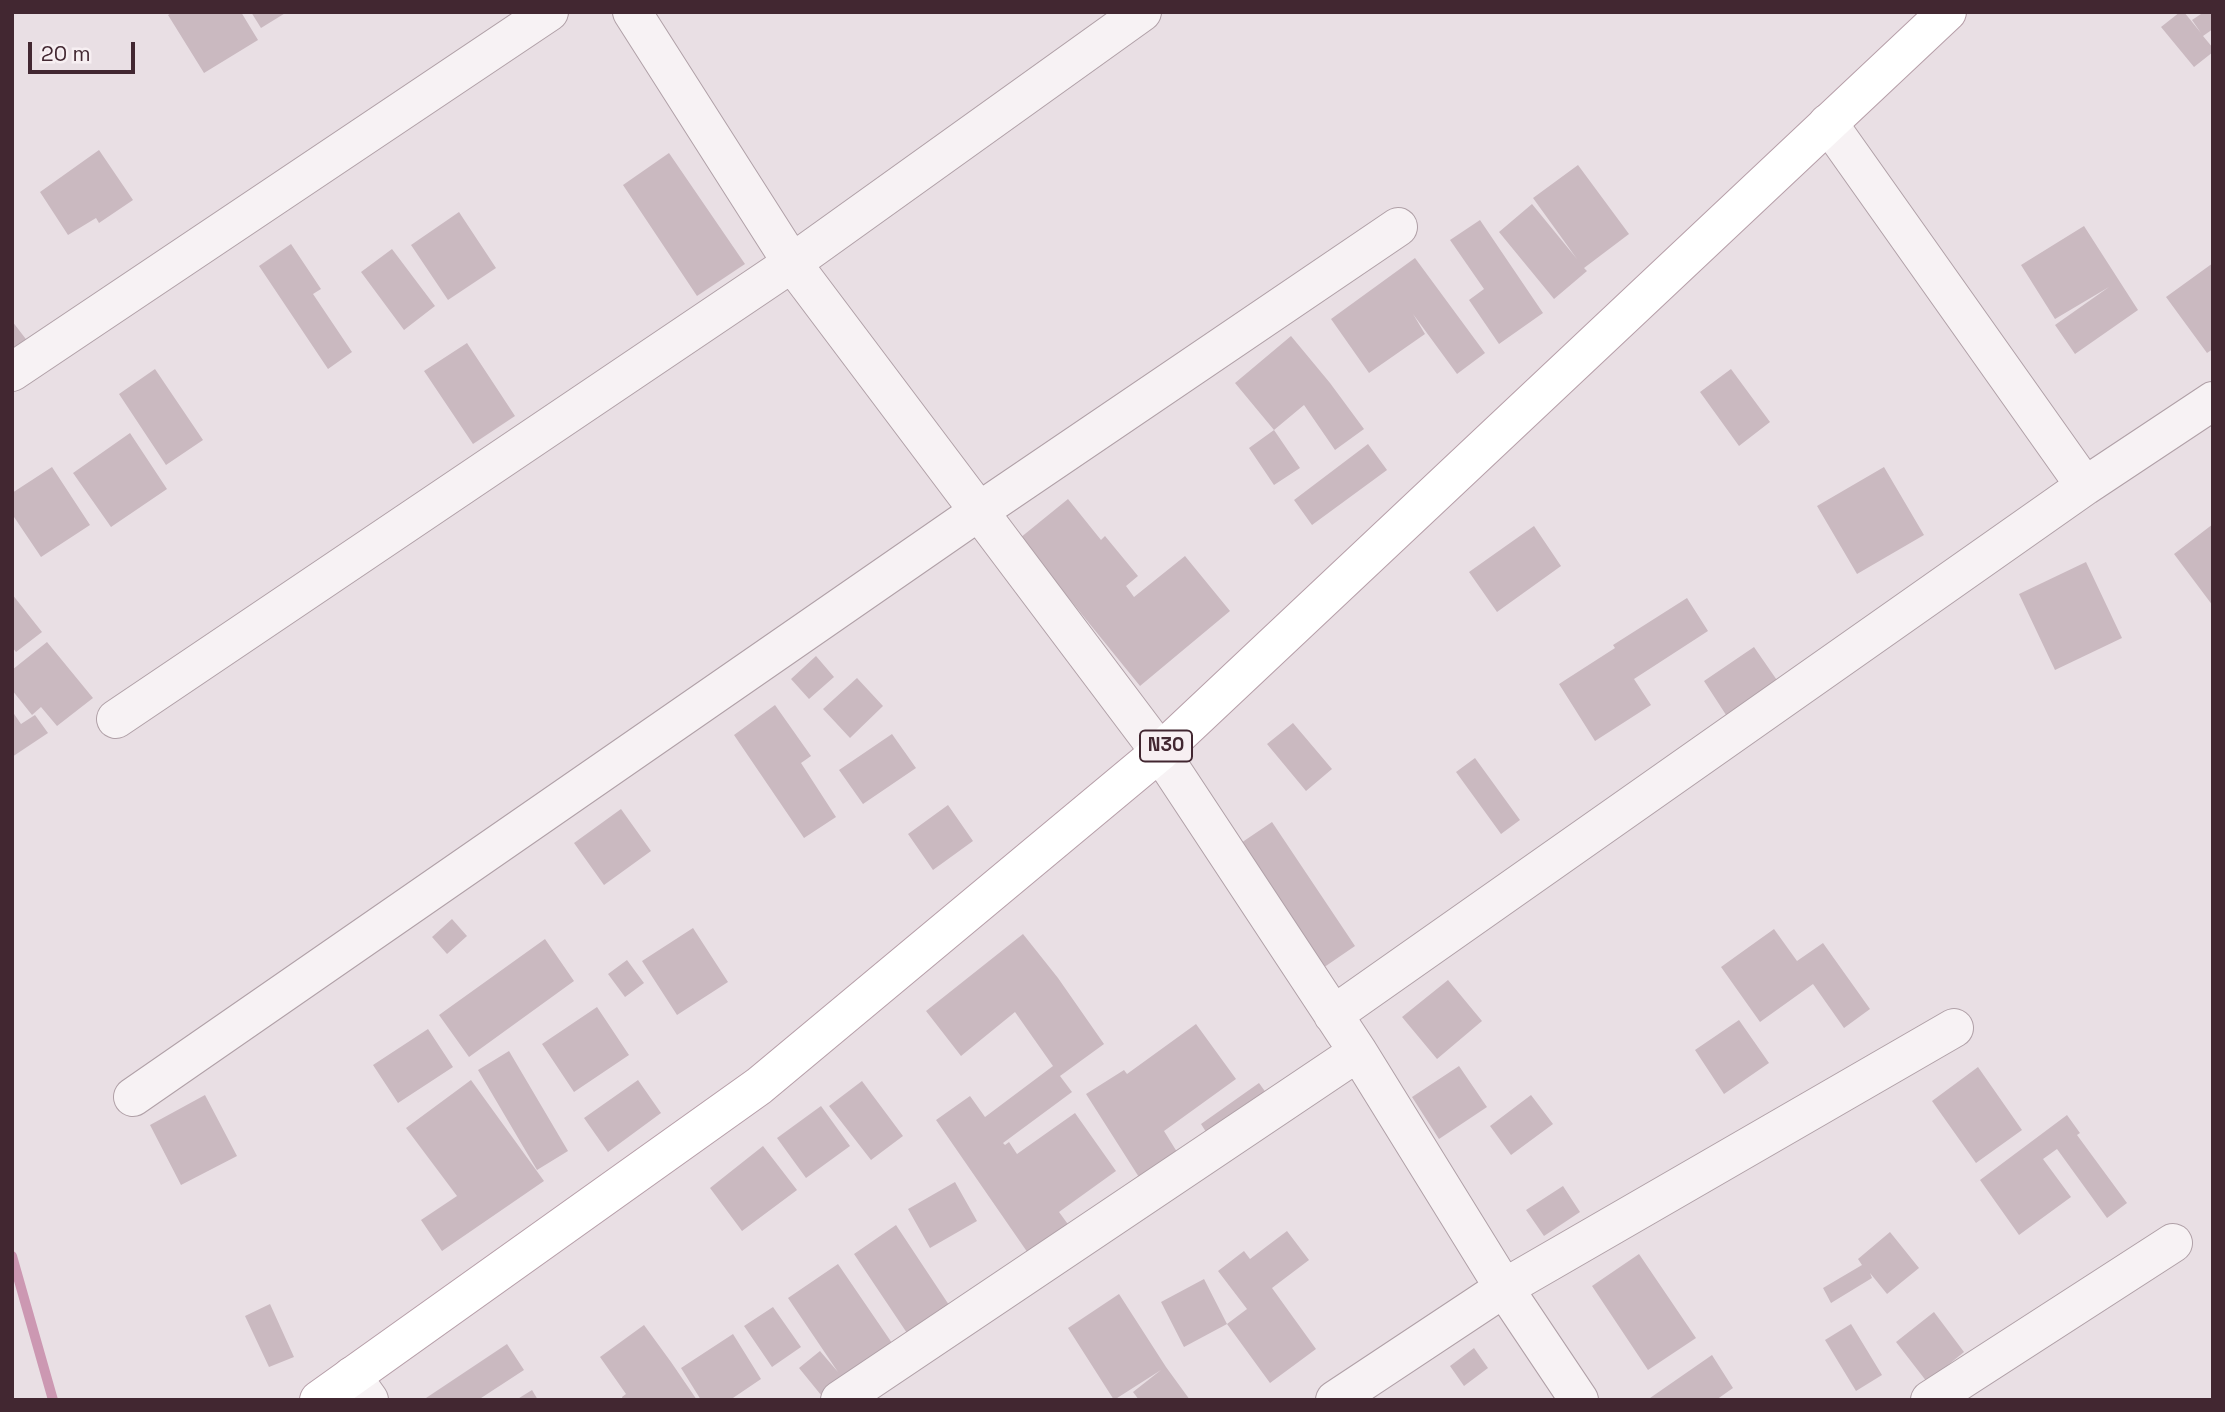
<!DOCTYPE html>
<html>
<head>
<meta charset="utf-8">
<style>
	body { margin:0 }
	#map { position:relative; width:2225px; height:1412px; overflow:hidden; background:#e9dfe4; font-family:"Space Grotesk",sans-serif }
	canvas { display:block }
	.frame { position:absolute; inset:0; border:14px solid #422731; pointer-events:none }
	.scale { position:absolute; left:28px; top:42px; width:107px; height:32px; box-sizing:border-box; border:4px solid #422731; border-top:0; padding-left:9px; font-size:21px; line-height:24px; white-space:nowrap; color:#422731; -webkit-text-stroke:5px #f7eff2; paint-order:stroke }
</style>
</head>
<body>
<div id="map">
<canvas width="2225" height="1412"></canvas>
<div class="frame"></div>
<div class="scale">20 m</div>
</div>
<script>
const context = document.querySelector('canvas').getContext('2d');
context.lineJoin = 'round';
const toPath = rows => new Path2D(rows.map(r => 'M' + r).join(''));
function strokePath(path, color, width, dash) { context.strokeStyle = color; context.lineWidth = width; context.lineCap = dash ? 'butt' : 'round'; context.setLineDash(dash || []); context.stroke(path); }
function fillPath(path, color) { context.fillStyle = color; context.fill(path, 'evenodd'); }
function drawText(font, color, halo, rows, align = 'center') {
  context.font = font + ' "Space Grotesk",sans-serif'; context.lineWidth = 5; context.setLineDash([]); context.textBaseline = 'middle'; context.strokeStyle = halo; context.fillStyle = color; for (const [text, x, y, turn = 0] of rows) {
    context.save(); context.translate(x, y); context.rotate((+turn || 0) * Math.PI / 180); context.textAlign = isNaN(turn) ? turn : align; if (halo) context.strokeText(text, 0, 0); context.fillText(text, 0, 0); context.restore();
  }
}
const stream = toPath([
	[12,1256,53,1400]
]);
const building = toPath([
	[173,12,241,12,258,40,204,73,168,15],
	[251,12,287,12,261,28],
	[2180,12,2184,12,2201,33,2192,20,2204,12,2213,12,2213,29,2203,36,2213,48,2213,52,2194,67,2161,27],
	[99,150,133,200,99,223,96,218,68,235,40,192],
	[669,153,745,264,697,296,623,185],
	[1578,165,1629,234,1584,268,1587,271,1554,299,1499,232,1532,204,1577,259,1533,198],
	[459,212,496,268,448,300,411,245],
	[1480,220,1543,313,1499,344,1469,300,1484,289,1450,240],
	[2084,226,2138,310,2075,354,2055,325,2109,287,2055,319,2021,265],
	[291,244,321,289,313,294,352,352,328,369,259,266],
	[392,249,435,306,404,330,361,272],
	[1415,258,1485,353,1457,374,1413,314,1425,334,1369,373,1331,319],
	[2213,263,2213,349,2207,353,2166,297],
	[12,321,32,347,12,363],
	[1291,336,1330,383,1364,429,1335,450,1304,405,1274,430,1300,468,1274,485,1249,448,1274,430,1235,383],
	[467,343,515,416,473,444,424,371],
	[155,369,203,440,166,465,119,394],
	[1731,369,1770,422,1739,446,1700,392],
	[130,433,167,489,111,527,73,473],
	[1368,444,1387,470,1312,525,1294,500],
	[52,467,90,525,41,557,12,514,12,493],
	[1884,467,1924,535,1857,574,1817,506],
	[1068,499,1101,540,1105,536,1138,576,1126,586,1134,597,1185,556,1230,611,1140,686,1020,538],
	[2213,524,2213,606,2174,554],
	[1534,526,1561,566,1497,612,1469,572],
	[2086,562,2122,638,2055,670,2019,594],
	[12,594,42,632,16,652,12,647],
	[1687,598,1708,631,1634,679,1651,705,1595,741,1559,684,1615,648,1613,645],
	[47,642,93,698,57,726,41,707,32,715,12,690,12,670],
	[1754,647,1781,686,1730,721,1704,681],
	[816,656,834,677,809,699,791,679],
	[857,678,883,706,850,738,823,709],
	[775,705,811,756,801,763,836,817,804,838,734,735],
	[12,711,21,724,35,715,48,733,12,757],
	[1293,723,1332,769,1306,791,1267,744],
	[892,734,916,768,863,804,839,770],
	[1475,758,1520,820,1501,834,1456,772],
	[948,805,973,841,933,870,908,834],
	[621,809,651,851,604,885,574,843],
	[1272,822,1355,946,1320,970,1238,845],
	[452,919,467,936,447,954,432,937],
	[693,928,728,982,677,1015,642,961],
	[1774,929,1797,961,1823,943,1870,1009,1844,1028,1813,984,1760,1022,1721,967],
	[1023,934,1058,978,1104,1044,1060,1076,1072,1092,1003,1143,1005,1145,1009,1142,1017,1154,1075,1113,1116,1171,1059,1212,1070,1227,1030,1256,936,1120,970,1096,985,1117,1053,1066,1015,1012,961,1056,926,1011],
	[545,939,574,981,469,1057,439,1015],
	[627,960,644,983,625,997,608,974],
	[1448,980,1482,1021,1437,1059,1402,1017],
	[597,1007,629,1055,574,1092,542,1044],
	[1739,1020,1769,1063,1724,1094,1695,1050],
	[1196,1024,1236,1079,1164,1131,1182,1160,1144,1185,1086,1094,1124,1070,1127,1074],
	[428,1029,453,1067,398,1103,373,1065],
	[509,1051,568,1151,537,1170,478,1070],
	[1459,1066,1487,1107,1439,1139,1412,1097],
	[1978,1067,2022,1130,1976,1163,1932,1101],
	[471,1080,544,1181,442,1251,421,1220,457,1196,406,1128],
	[638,1080,661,1113,608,1152,584,1118],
	[862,1081,903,1136,871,1160,829,1106],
	[1259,1083,1272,1101,1213,1143,1201,1124],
	[205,1095,237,1156,181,1185,150,1125],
	[1531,1095,1553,1124,1511,1155,1490,1126],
	[821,1106,850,1146,806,1178,777,1138],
	[2067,1115,2080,1133,2077,1135,2127,1203,2107,1218,2057,1149,2043,1159,2071,1197,2019,1235,1980,1180],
	[763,1146,797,1190,742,1231,710,1188],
	[955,1182,977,1221,930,1248,908,1209],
	[1563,1186,1580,1212,1544,1236,1526,1210],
	[896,1225,951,1308,909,1336,854,1254],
	[1287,1231,1309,1260,1272,1288,1316,1349,1270,1383,1227,1324,1184,1347,1161,1302,1204,1279,1227,1324,1247,1309,1218,1271,1244,1251,1250,1259],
	[1890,1232,1919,1268,1887,1294,1870,1273,1872,1278,1831,1303,1823,1288,1862,1265,1858,1259],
	[1639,1254,1696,1338,1648,1370,1592,1286],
	[838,1264,892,1343,821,1395,799,1368,820,1351,838,1372,788,1298],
	[1119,1294,1166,1367,1190,1400,1139,1400,1133,1392,1161,1370,1114,1400,1068,1328],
	[270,1304,294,1357,269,1367,245,1316],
	[773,1307,801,1347,772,1367,744,1326],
	[1934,1312,1964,1352,1927,1382,1896,1342],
	[1851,1324,1882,1375,1856,1391,1825,1340],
	[644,1325,671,1362,697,1400,623,1400,622,1397,626,1394,600,1357],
	[733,1334,761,1379,730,1400,701,1400,681,1368],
	[507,1344,524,1370,478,1400,423,1400],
	[1474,1348,1488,1368,1464,1386,1450,1366],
	[1712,1355,1733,1388,1716,1400,1651,1400,1650,1398],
	[532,1390,538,1400,516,1400]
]);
const street = toPath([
	[632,12,792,263,1160,752,1358,1052,1504,1288,1579,1400],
	[1828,123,2085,486],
	[12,372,549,12],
	[116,719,792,263,1142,12],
	[1333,1015,2085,486,2213,401],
	[133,1097,978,512,1398,227],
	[352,1376,369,1400],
	[840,1400,1358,1052],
	[1335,1400,1504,1288,1954,1028],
	[1930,1400,2173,1243]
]);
const primary = toPath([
	[319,1400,759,1086,1160,752,1947,12]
]);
const shields = [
	[1166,746,52]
];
const shieldNames = [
	["N30",1166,746]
];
strokePath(stream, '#cc98b2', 10);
fillPath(building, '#cab9c0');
strokePath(street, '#b0a0a7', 40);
strokePath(primary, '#b69ea8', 40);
strokePath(street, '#f7f2f4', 38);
strokePath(primary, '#fff', 38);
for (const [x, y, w] of shields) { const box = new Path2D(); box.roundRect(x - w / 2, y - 15.5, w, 31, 5); context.fillStyle = '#f7eff2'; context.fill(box); strokePath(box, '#422731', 2); }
drawText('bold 19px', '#422731', null, shieldNames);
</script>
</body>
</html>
